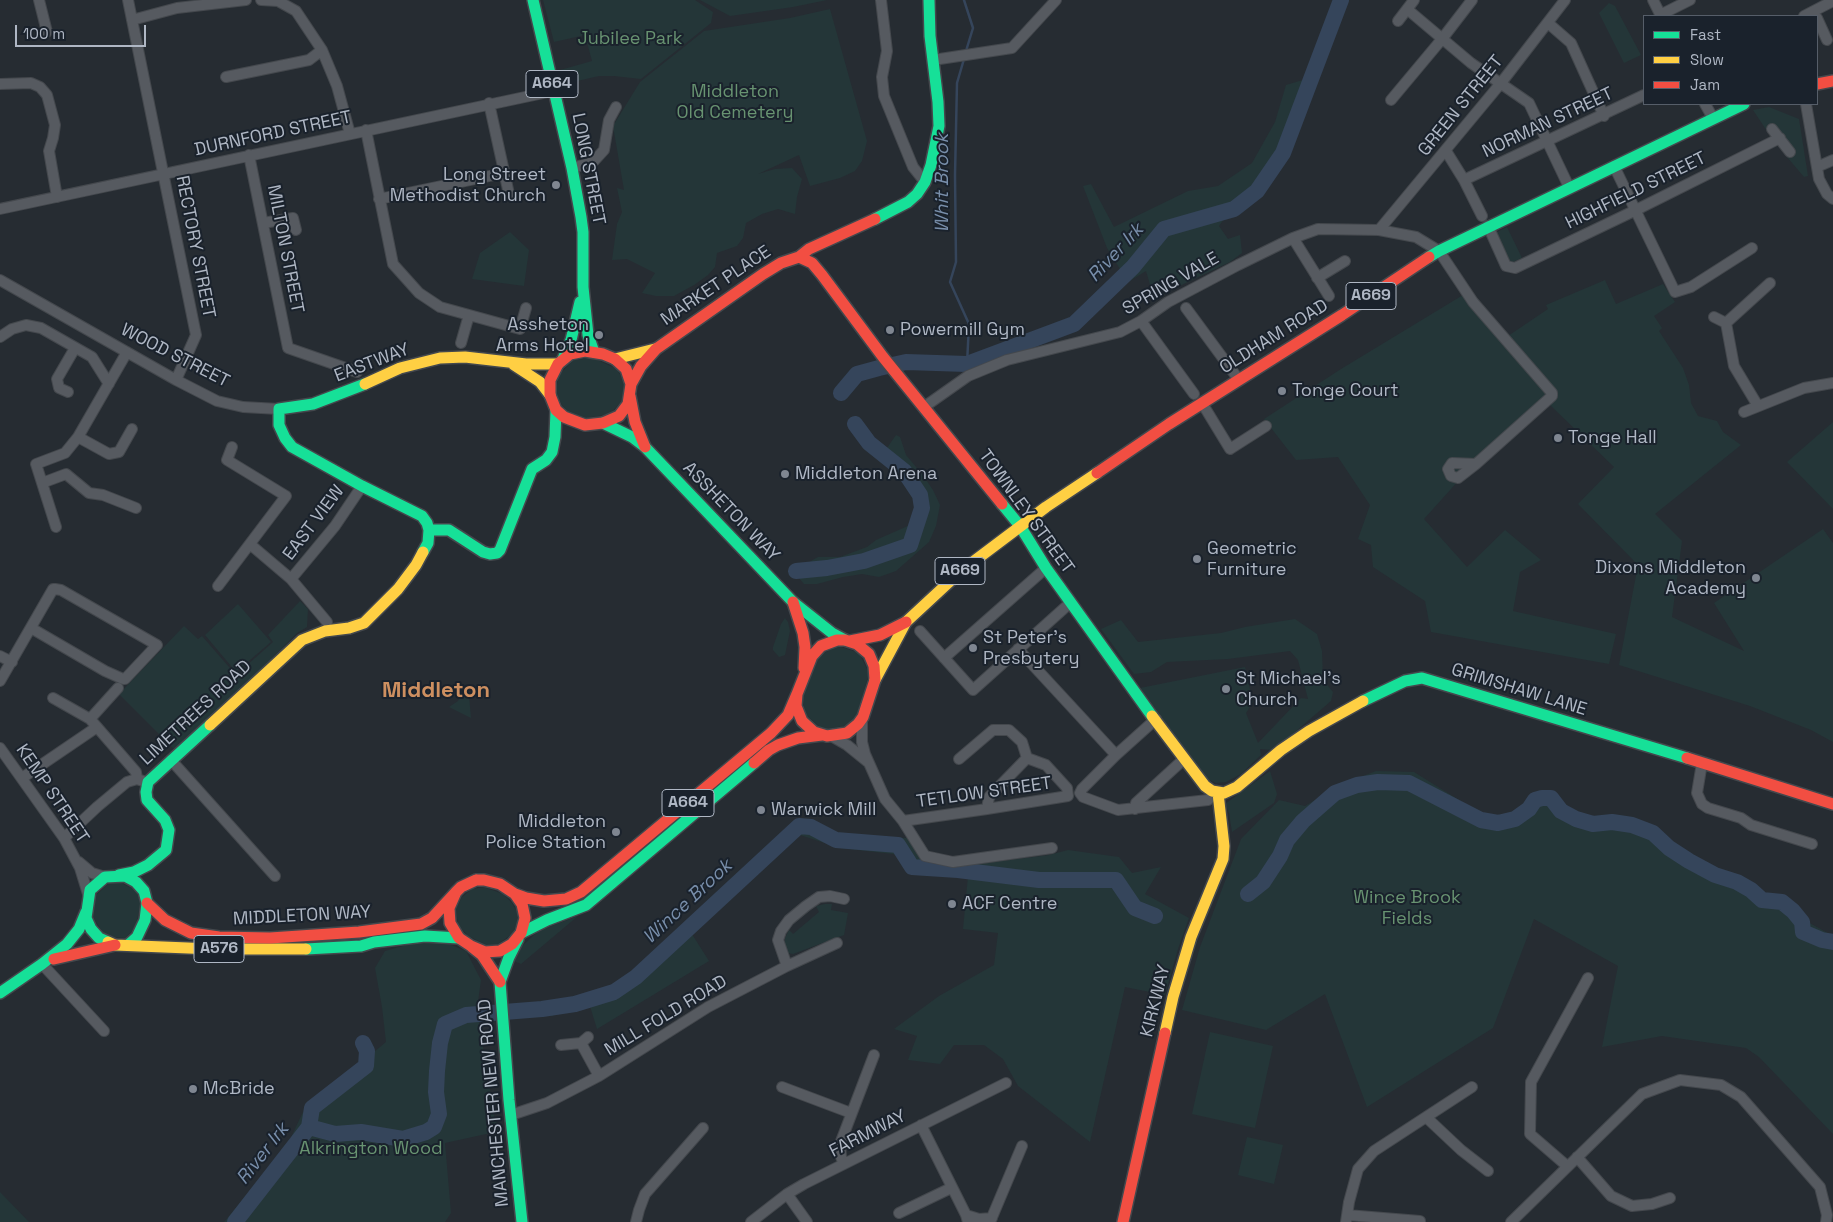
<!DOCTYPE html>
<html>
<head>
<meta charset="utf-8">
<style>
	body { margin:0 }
	#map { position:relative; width:1833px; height:1222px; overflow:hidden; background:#262c32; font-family:"Space Grotesk",sans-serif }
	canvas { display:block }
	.legend { position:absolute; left:1643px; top:15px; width:175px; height:90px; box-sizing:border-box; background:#1a222c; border:1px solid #565e69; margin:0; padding:6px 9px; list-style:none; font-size:15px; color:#afb7c4 }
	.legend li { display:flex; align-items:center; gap:10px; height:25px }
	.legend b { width:25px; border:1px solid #565e69 }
	.scale { position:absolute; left:15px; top:25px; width:131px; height:22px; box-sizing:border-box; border:2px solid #afb7c4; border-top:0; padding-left:6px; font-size:15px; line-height:18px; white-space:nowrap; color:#afb7c4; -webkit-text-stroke:4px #1a222c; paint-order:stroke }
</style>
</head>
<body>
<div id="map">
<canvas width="1833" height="1222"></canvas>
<ul class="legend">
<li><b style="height:6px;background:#16e098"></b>Fast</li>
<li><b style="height:6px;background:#ffcf43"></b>Slow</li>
<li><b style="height:6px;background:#f24e42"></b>Jam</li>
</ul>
<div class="scale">100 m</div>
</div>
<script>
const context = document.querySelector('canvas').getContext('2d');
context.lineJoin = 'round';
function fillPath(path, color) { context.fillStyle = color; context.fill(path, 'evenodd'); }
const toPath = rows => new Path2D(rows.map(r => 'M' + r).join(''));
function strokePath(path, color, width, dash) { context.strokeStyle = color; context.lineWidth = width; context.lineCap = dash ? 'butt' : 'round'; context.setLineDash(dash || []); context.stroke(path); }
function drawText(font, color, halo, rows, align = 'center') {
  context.font = font + ' "Space Grotesk",sans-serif'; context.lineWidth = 4; context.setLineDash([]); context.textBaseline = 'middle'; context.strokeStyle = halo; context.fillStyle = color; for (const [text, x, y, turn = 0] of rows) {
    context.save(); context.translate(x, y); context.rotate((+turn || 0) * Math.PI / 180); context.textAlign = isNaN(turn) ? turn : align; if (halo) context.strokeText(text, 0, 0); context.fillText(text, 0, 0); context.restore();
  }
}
const green = toPath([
	[543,0,695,0,713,12,711,23,641,79,614,76,599,76,564,84,560,70,592,61,585,35,554,42],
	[700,0,827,0,793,7,730,16],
	[1609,3,1615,6,1641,55,1624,63,1599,13],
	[830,9,867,141,862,161,855,171,840,178,810,186,799,155,758,174,775,169,792,168,802,179,797,197,795,214,778,209,762,214,746,223,743,238,737,246,717,253,715,267,708,275,694,285,674,296,656,296,642,293,655,273,627,259,612,260,617,224,622,212,617,188,624,190,613,126,640,82,704,31,790,18],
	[1306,79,1291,123,1283,161,1262,190,1227,215,1219,226,1228,239,1240,235,1242,253,1230,262,1154,298,1146,271,1128,282,1107,248,1083,186,1091,184,1114,227,1188,191,1218,186,1252,163,1275,122,1286,85],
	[1769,107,1799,119,1808,176,1804,177,1787,157,1794,150,1775,125,1767,131,1753,110],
	[1507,227,1522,258,1511,263,1495,233],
	[510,232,529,250,524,286,472,279,480,253],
	[1605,280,1616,304,1663,284,1675,302,1654,316,1662,328,1659,331,1683,368,1689,385,1691,403,1698,416,1717,421,1723,432,1741,445,1655,514,1682,541,1672,617,1744,651,1714,603,1823,529,1833,543,1833,742,1811,730,1750,706,1619,665,1638,565,1578,504,1614,467,1548,403,1478,459,1424,519,1467,567,1505,530,1541,560,1520,572,1513,611,1616,634,1609,664,1431,632,1425,601,1373,567,1371,545,1358,539,1370,505,1338,457,1296,460,1264,419,1341,369,1463,295,1508,336,1548,309,1546,305],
	[593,358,617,369,625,384,621,402,610,414,586,418,568,412,562,405,556,394,558,376,573,360],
	[1833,422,1833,509,1787,462],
	[896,435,900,437,906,455,922,474,933,490,940,505,936,526,929,542,896,571,879,577,862,574,843,577,817,584,804,584,791,569,804,565,818,557,840,557,867,547,876,540,910,525,918,511,914,493,880,458],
	[300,601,308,609,307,627,297,633,245,685,174,749,119,694,184,626,198,639,202,636,236,675,273,642,268,635],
	[238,604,271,642,236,672,205,635],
	[785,618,788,622,790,631,785,655,779,657,773,650,773,647,781,624],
	[1295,619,1317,634,1322,651,1323,680,1333,692,1331,701,1274,750,1260,749,1261,755,1241,774,1226,782,1216,783,1204,778,1140,688,1245,667,1253,702,1246,713,1258,743,1301,698,1308,699,1298,660,1290,651,1228,659,1167,662,1151,672,1134,674,1101,629,1121,620,1138,642,1221,633,1245,627],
	[838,646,859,653,869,673,857,715,849,725,823,730,804,713,803,695,820,655],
	[461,695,469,695,471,718,449,707,458,701],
	[1270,771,1277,794,1274,803,1232,832,1229,813,1225,804],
	[1376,771,1414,772,1475,810,1501,819,1525,807,1539,793,1557,795,1570,813,1595,819,1624,818,1648,827,1686,854,1716,873,1738,880,1755,890,1763,899,1784,900,1797,910,1806,921,1833,936,1833,1134,1759,1057,1746,1048,1662,1036,1602,1047,1618,966,1534,919,1493,1028,1367,1107,1325,994,1266,1030,1182,1010,1200,947,1241,839,1279,800,1305,806,1340,785],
	[807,823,815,824,843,836,907,838,926,858,929,872,909,867,903,857,893,854,840,848,800,835,690,931,709,961,597,1029,589,1003,554,1009,553,1016,517,1016,517,1009,573,1002,608,991,625,982,680,933,679,930,786,834],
	[1068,850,1119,857,1132,873,1161,867,1145,894,1189,918,1178,949,1165,995,1125,987,1090,1142,1018,1086,1003,1059,984,1045,954,1045,940,1064,908,1060,917,1036,894,1029,939,996,994,965,998,933,963,929,969,865,1049,855],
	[119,882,136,890,141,903,135,928,125,938,111,937,103,933,93,917,95,896,108,884],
	[484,887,503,894,512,903,517,912,517,924,512,934,498,944,487,945,468,936,458,925,456,909,462,897,472,889],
	[825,904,832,904,831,910,848,913,844,935,793,954,788,953,785,946,785,938,789,930,793,934,819,912,816,906],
	[578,916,521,964,514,961,521,947,534,935,543,929],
	[444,942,466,951,481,980,477,1009,494,1115,500,1131,445,1143,451,1213,445,1222,224,1222,286,1148,303,1112,310,1105,386,1042,382,1007,375,968,385,951,410,944],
	[1210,1032,1273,1046,1255,1128,1192,1114],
	[1247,1137,1283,1145,1274,1184,1238,1175],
	[0,1192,29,1222,0,1222]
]);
const stream = toPath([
	[964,0,973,28,966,51],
	[964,59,957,83,955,175,956,262,950,282,969,324,967,364]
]);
const river = toPath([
	[841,393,857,374,879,368,906,362,967,364,1074,324,1133,267,1164,229,1234,209,1257,191,1283,153,1341,0],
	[796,571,827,568,864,561,910,545,922,508,920,495,904,471,869,443,855,424],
	[1248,894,1263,882,1280,856,1287,840,1303,821,1335,793,1357,785,1378,782,1409,783,1481,820,1498,823,1515,819,1529,809,1535,800,1542,798,1551,798,1561,811,1576,819,1593,824,1612,822,1632,825,1653,833,1669,848,1689,861,1715,875,1737,882,1751,890,1762,900,1782,902,1793,911,1802,922,1803,932,1822,940,1833,942],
	[309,1127,335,1134,361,1132,403,1139,426,1132,434,1127,439,1114,436,1092,437,1071,440,1043,445,1024,466,1015,542,1009,575,1004,614,992,636,977,799,826,811,827,836,840,898,845,912,867,958,870,1039,880,1116,880,1135,908,1155,916],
	[235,1222,309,1127,312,1108,366,1066,367,1051,363,1043]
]);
const street = toPath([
	[39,0,47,32],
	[128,0,196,335,176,380],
	[261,0,278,1,296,11,322,50,337,86,350,134],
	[881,0,887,51,882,77,884,96,913,167,925,182],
	[1653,0,1661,16],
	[1407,9,1471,63,1529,103,1569,187],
	[1660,15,1690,0],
	[1804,16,1833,1],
	[1817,18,1827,40],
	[132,20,177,8,246,0],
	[1398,21,1414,0],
	[1548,23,1571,43,1604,116],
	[933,60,1012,48,1056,0],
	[226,77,309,60,322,50],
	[0,84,31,83,40,87,47,95,55,125,53,138,49,151,57,197],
	[1391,100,1442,39,1472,0],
	[489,103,509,194],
	[1705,104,1713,118],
	[1806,104,1819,179,1827,194,1833,199],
	[1772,129,1790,152],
	[366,130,393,264,419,293,440,307,520,329,526,308],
	[1446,151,1464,180,1482,216],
	[249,155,288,348,357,372],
	[1614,166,1675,292,1691,287,1752,248],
	[1817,167,1833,160],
	[572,168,593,162,604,150,609,120,616,107],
	[1464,180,1644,95],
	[379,199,504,173],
	[0,209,553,91],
	[263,223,293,218,296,230],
	[1488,226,1506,266,1515,268,1636,210,1780,138],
	[1379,230,1501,83,1565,0],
	[1293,238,1329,296],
	[1317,278,1345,261],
	[0,280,176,380,217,401,243,407,279,409],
	[1186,308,1239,380],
	[1714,317,1726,323],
	[1141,321,1194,394],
	[0,337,12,329,26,325,41,328,92,357,109,384],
	[461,343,469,315],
	[68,392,59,388,57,379,75,348],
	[1202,403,1230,449,1266,426],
	[1758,406,1734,366,1726,323,1770,283],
	[924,407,968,376,1007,360,1120,332,1141,321,1168,302,1238,265,1293,238,1318,229,1379,230,1416,237,1439,251,1473,302,1552,393,1552,396,1476,464,1452,463,1448,469,1451,476,1458,478,1476,464],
	[1744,412,1804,388,1833,383],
	[78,437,109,454,119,452,132,429],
	[42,483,66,474,89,493,103,495,136,508],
	[56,527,36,464,65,453,78,437,127,352],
	[251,545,291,579,327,622],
	[291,579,335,526,362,486],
	[218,586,286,496,227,460,232,447],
	[920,631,973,690,1070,603],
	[1018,649,1116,755],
	[0,656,12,662],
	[944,658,1046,568],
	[0,681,53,589,55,589,61,590,157,645,125,679,123,679,105,671,31,628],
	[53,698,90,719,97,727,136,772,137,779],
	[90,719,118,688],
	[1156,719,1116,755,1082,789,1080,793,1083,797,1118,810,1208,800,1213,795,1214,792],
	[862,720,862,742,865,754,885,799,903,821,925,856,953,862,1052,848],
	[833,737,847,745,868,762],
	[0,748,64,838,80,868,88,894],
	[959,759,993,730,1009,730,1022,742,1027,758],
	[171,760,275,876],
	[1702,763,1697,793,1702,804,1708,808,1741,818,1751,825,1812,844],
	[22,778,97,727],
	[987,809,989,797,1027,758],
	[1135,809,1136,803,1184,759],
	[903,821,987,809,1068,796,1067,788,1046,765,1027,758],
	[64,838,97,807,127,782,137,779,143,781],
	[79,862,92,873,105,877],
	[42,964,104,1031],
	[787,966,778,940,781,931,789,920,806,906,819,897,830,896,844,899],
	[581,1043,599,1076],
	[561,1045,581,1043,588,1037],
	[782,1087,851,1113],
	[511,1115,547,1103,599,1076,708,1007,787,966,837,943],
	[1427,1118,1461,1150,1488,1171],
	[921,1125,966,1215,968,1222],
	[1577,1157,1611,1196,1632,1206,1652,1204,1670,1198],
	[844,1164,841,1157,840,1144,874,1055],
	[1567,1166,1530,1134,1531,1082,1588,978],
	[787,1194,807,1222],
	[899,1213,951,1188],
	[966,1215,979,1219,992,1218],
	[1347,1215,1420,1221],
	[636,1222,639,1210,645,1194,703,1128],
	[751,1222,787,1194,804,1184,1006,1083],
	[990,1222,1022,1146],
	[1346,1222,1349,1202,1358,1169,1374,1151,1472,1087],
	[1511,1222,1642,1094,1680,1080,1721,1085,1741,1097,1820,1187,1827,1215,1826,1222]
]);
const fast = toPath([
	[533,0,572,168,581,217,583,232,583,287,588,335,594,352],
	[875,219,908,202,917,194,925,182,931,165,939,126,938,102,930,36,929,0],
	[1429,257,1439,251,1744,104],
	[563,359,571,340,580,302],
	[365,384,313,404,279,409,279,425,285,438,292,447,362,486,422,516,427,523,429,530,428,543,423,552],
	[603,423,632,437,645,447,793,602,832,633,845,640],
	[1002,504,1020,526,1046,568,1152,716],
	[429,530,449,530,483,552,490,554,497,553,500,550,532,469,546,460,552,452,555,437,556,410],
	[1363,701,1405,681,1422,678,1687,758],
	[119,875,134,872,148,865,166,850,169,830,165,820,147,800,146,792,148,782,210,725],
	[521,933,547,920,586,905,754,763],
	[518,939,509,957,500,982,509,1100,522,1222],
	[108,942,99,938,91,929,86,918,90,890,105,877,125,876,136,882,144,891,147,903,145,920,137,937,128,945],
	[306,949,361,946,374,942,425,936,459,938],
	[0,993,42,964,67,944,79,929,86,912]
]);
const slow = toPath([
	[615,359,655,349],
	[514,365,540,382,550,395],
	[365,384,400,368,440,358,465,357,526,364,558,364],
	[875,680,906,622,961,571,1046,507,1097,473],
	[1152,716,1205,786,1212,791,1224,793,1237,787,1281,750,1309,731,1363,701],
	[210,725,302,640,325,631,349,628,364,623,398,589,416,565,423,552],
	[108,942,115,945,212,949,306,949],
	[1165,1033,1173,997,1191,937,1223,859,1224,846,1218,793]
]);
const jam = toPath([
	[1817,84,1833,81],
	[799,257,812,263,822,275,883,357,1002,504],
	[585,351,603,354,615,359,626,369,631,384,628,404,619,416,603,423,585,425,564,417,556,410,550,395,550,380,558,364,570,354,585,351],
	[631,384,641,366,656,349,763,274,781,263,799,257,809,249,875,219],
	[630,396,635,422,645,447],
	[1097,473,1169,424,1342,315,1429,257],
	[793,602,803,633,805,647,804,668],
	[837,640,845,640,857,644,869,654,874,666,875,680,863,717,858,724,847,733,827,736,814,732,802,721,796,706,797,694,812,656,821,646,837,640],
	[850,641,880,635,906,622],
	[1687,758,1833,804],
	[754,763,769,750,778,745,798,738,822,735],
	[476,880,484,880,500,884,515,894,522,904,525,918,521,933,512,944,500,951,485,952,471,946,459,938,450,923,449,908,456,892,461,887,476,880],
	[515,894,526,898,544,901,566,899,581,892,771,733,788,715,797,694],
	[147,903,165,920,191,933,219,937,270,938,359,932,421,924,432,918,456,892],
	[472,947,482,955,500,982],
	[54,959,115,945],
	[1123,1222,1165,1033]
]);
const markers = [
	[556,185,5,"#7f8691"],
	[890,330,5,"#7f8691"],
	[599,335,5,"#7f8691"],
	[1282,391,5,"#7f8691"],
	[1558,438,5,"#7f8691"],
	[785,474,5,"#7f8691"],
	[1197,559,5,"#7f8691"],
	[1756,578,5,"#7f8691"],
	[973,648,5,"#7f8691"],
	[1226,689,5,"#7f8691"],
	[761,810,5,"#7f8691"],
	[616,832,5,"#7f8691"],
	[952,904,5,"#7f8691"],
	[193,1089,5,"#7f8691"]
];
const shields = [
	[552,84,52],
	[1371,296,50],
	[960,571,50],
	[688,803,52],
	[219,949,50]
];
const shieldNames = [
	["A664",552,84],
	["A669",1371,296],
	["A669",960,571],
	["A664",688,803],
	["A576",219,949]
];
const parkNames = [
	["Jubilee Park",630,39],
	["Middleton",735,92],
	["Old Cemetery",735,113],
	["Wince Brook",1407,898],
	["Fields",1407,919],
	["Alkrington Wood",371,1149]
];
const streetNames = [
	["GREEN STREET",1461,106,-51],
	["NORMAN STREET",1548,123,-25],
	["DURNFORD STREET",273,134,-12],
	["LONG STREET",588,169,79],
	["HIGHFIELD STREET",1636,191,-26],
	["RECTORY STREET",195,247,79],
	["MILTON STREET",285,249,79],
	["SPRING VALE",1171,284,-30],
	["MARKET PLACE",716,286,-34],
	["OLDHAM ROAD",1274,337,-32],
	["WOOD STREET",175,356,27],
	["EASTWAY",372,363,-21],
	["ASSHETON WAY",731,512,46],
	["TOWNLEY STREET",1026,512,54],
	["EAST VIEW",314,523,-53],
	["GRIMSHAW LANE",1519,690,17],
	["LIMETREES ROAD",196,713,-43],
	["TETLOW STREET",984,793,-8],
	["KEMP STREET",52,794,56],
	["MIDDLETON WAY",302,916,-3],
	["KIRKWAY",1156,1001,-76],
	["MILL FOLD ROAD",666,1016,-31],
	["MANCHESTER NEW ROAD",494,1103,-95],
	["FARMWAY",868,1134,-27]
];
const poiNames = [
	["Long Street",546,175,"right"],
	["Methodist Church",546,196,"right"],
	["Assheton",589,325,"right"],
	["Arms Hotel",589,346,"right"],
	["Powermill Gym",900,330],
	["Tonge Court",1292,391],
	["Tonge Hall",1568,438],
	["Middleton Arena",795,474],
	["Geometric",1207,549],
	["Furniture",1207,570],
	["Dixons Middleton",1746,568,"right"],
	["Academy",1746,589,"right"],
	["St Peter's",983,638],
	["Presbytery",983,659],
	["St Michael's",1236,679],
	["Church",1236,700],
	["Warwick Mill",771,810],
	["Middleton",606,822,"right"],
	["Police Station",606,843,"right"],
	["ACF Centre",962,904],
	["McBride",203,1089]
];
const waterNames = [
	["Whit Brook",943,183,-90],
	["River Irk",1116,253,-47],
	["Wince Brook",688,902,-43],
	["River Irk",263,1154,-52]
];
const districtNames = [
	["Middleton",436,691]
];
fillPath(green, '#243638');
strokePath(stream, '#35455b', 2.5);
strokePath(river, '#35455b', 16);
strokePath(street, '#44484d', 12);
strokePath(fast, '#44484d', 14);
strokePath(slow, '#44484d', 14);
strokePath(jam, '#44484d', 14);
strokePath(street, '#565a60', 10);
strokePath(fast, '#16e098', 11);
strokePath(slow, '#ffcf43', 11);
strokePath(jam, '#f24e42', 11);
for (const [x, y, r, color] of markers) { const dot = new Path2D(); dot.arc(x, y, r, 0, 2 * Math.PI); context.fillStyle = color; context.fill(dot); strokePath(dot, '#1a222c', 2); }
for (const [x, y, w] of shields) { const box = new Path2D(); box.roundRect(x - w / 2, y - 13.5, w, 27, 4); context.fillStyle = '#1a222c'; context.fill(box); strokePath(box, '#afb7c4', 1); }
drawText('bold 16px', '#afb7c4', null, shieldNames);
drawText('18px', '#689371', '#1a222c', parkNames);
drawText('18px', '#afb7c4', '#1a222c', streetNames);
drawText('18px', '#afb7c4', '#1a222c', poiNames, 'left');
drawText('italic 19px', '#788eaa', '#1a222c', waterNames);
drawText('bold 22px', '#cd8f60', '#1a222c', districtNames);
</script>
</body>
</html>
